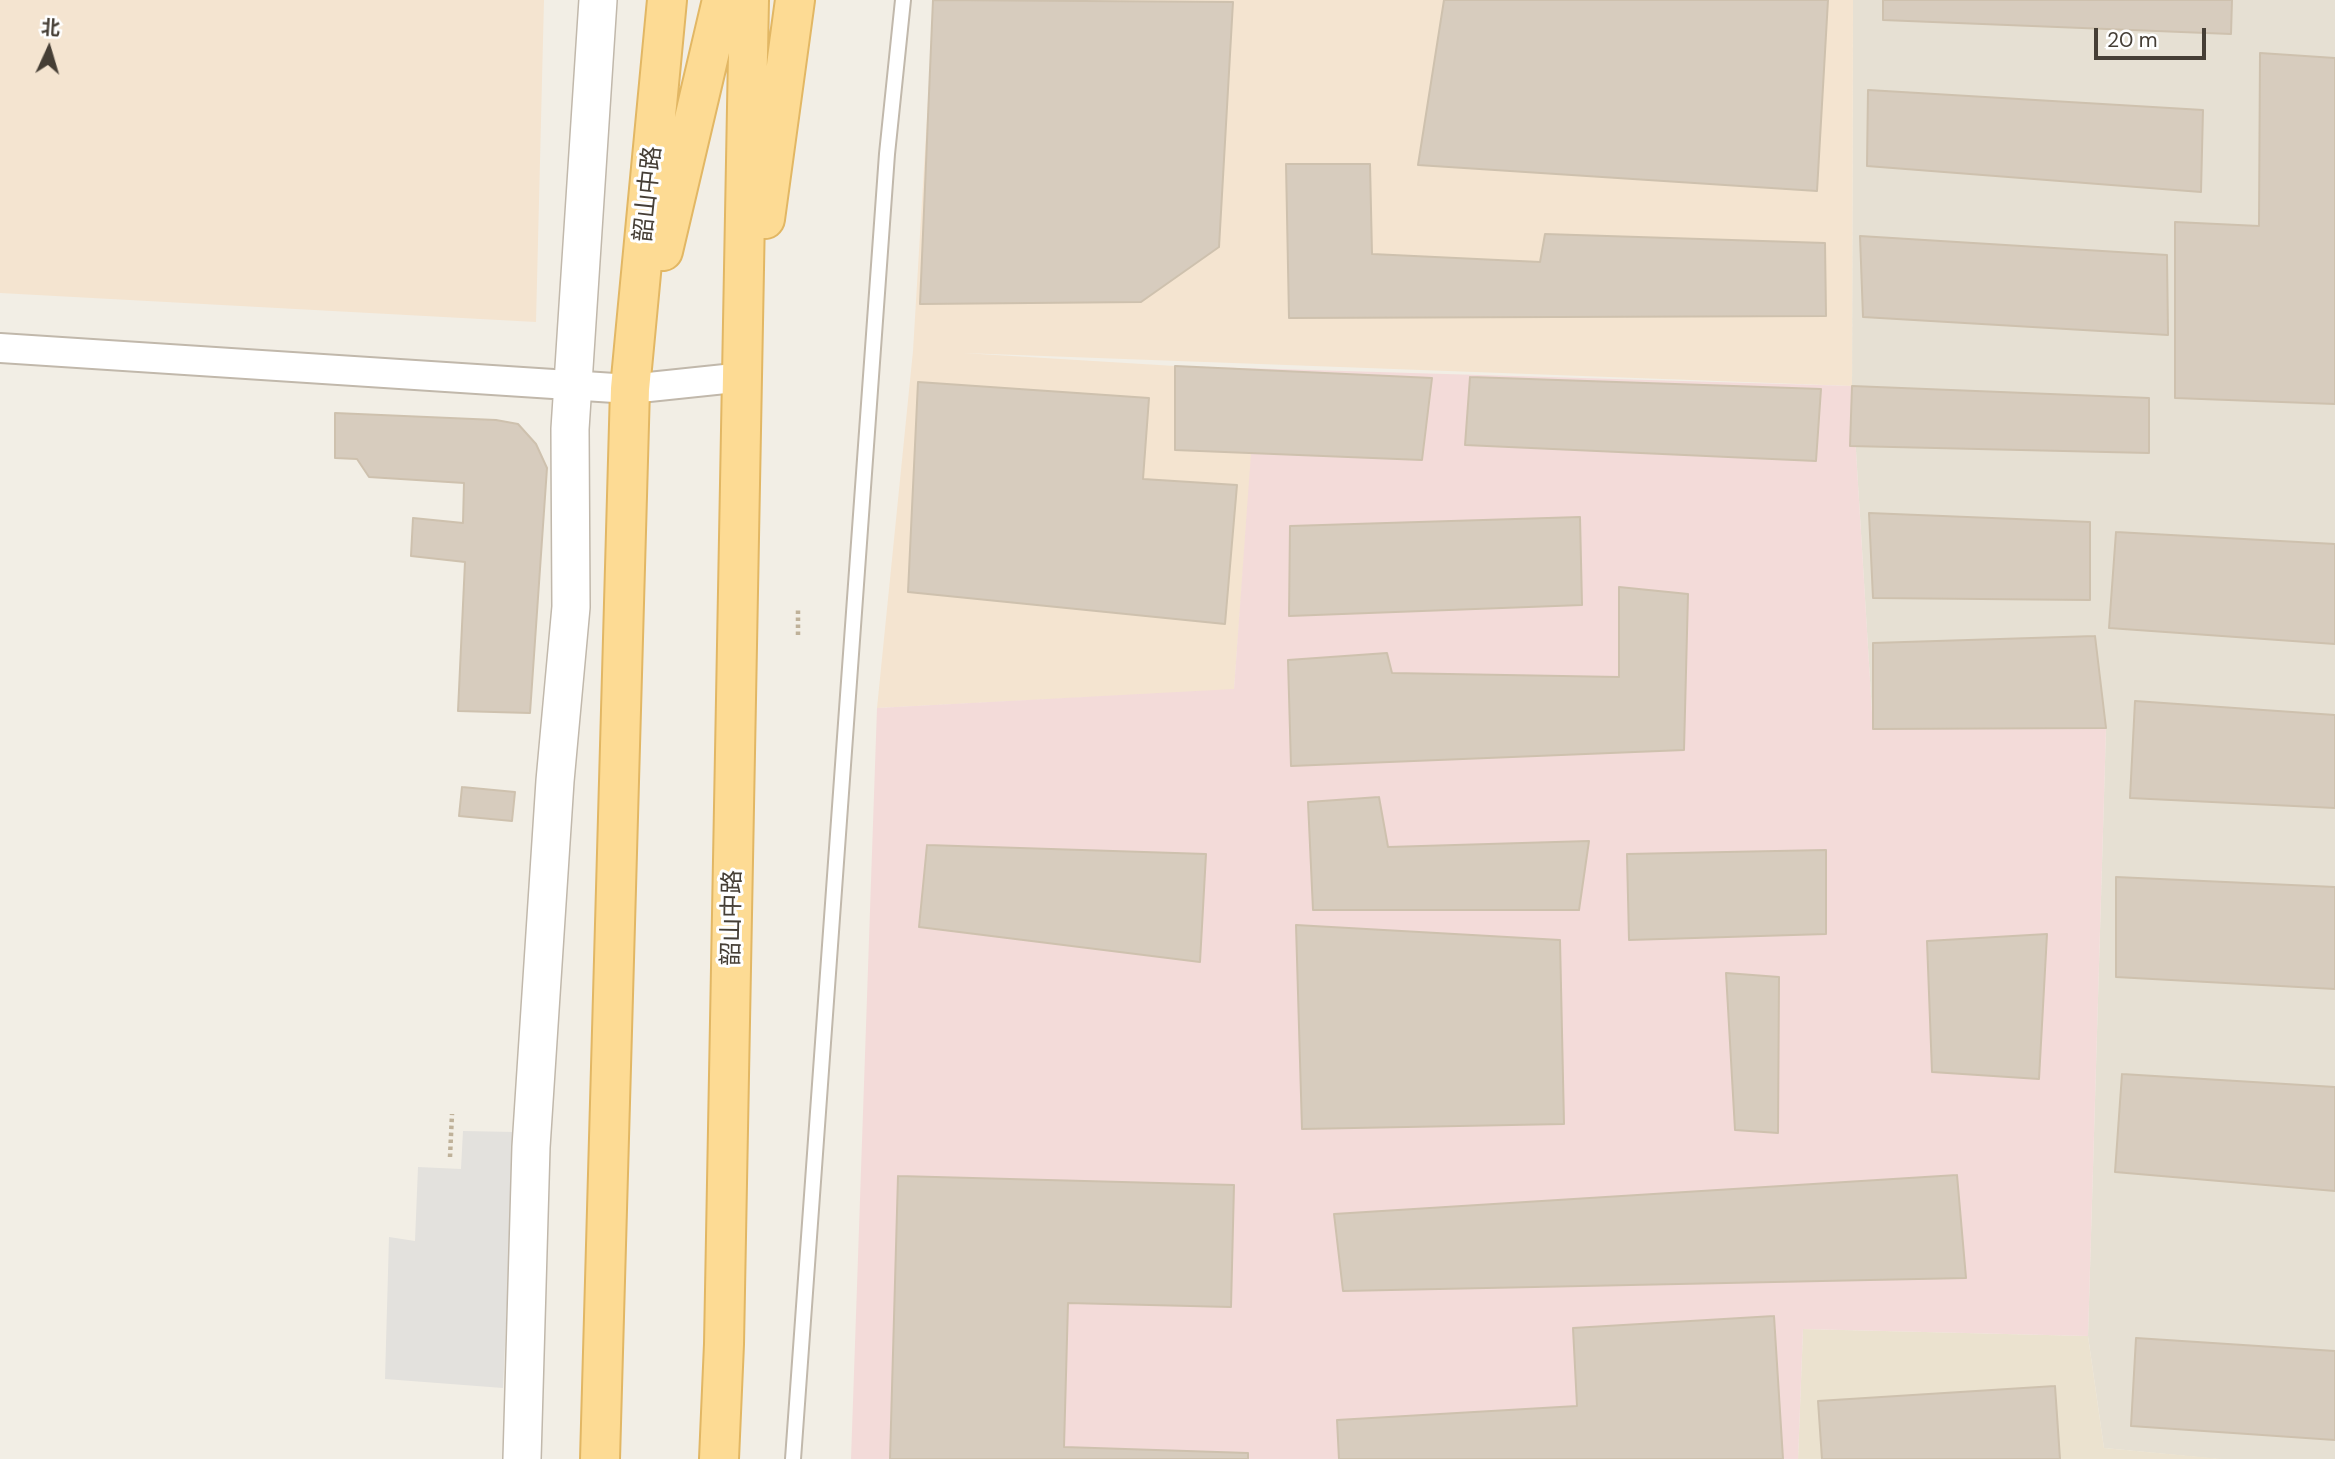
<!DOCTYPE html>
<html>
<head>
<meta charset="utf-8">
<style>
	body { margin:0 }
	#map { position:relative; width:2335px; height:1459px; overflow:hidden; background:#f2eee5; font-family:"DM Sans","Noto Sans SC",sans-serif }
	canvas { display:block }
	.north { position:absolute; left:14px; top:14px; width:70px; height:70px; -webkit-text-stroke:5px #fff; paint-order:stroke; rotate:4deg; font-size:19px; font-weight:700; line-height:28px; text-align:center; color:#453e35 }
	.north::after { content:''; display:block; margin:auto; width:24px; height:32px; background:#453e35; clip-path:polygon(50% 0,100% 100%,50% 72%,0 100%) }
	.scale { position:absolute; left:2094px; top:28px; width:112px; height:32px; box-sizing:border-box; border:4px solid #453e35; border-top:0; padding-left:9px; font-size:21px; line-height:24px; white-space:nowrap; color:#453e35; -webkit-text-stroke:5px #fff; paint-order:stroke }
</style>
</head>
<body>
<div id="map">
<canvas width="2335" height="1459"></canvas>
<div class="north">北</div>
<div class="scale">20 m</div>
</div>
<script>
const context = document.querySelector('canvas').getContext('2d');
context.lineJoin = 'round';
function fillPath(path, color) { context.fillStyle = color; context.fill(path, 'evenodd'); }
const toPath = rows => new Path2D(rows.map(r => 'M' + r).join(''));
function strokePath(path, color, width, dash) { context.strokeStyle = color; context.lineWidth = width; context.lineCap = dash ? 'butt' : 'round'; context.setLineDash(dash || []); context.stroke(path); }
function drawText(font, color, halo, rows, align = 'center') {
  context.font = font + ' "DM Sans","Noto Sans SC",sans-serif'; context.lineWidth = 6; context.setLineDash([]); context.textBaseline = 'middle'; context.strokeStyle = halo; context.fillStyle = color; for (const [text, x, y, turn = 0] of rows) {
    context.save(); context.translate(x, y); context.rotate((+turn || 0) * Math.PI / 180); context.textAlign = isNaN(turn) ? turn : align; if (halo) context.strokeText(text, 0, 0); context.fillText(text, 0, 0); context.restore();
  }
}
const residential = toPath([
	[1853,0,2335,0,2335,1459,2218,1459,2104,1448,2088,1336,2106,728,1873,729,1852,386]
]);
const commercial = toPath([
	[0,0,544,0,536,322,0,293],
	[934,0,1853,0,1852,386,963,353,1175,366,1175,450,1252,453,1234,690,877,708,913,351]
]);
const education = toPath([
	[1803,1329,2088,1336,2104,1448,2222,1459,1798,1459]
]);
const medical = toPath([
	[1175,366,1852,386,1873,729,2106,728,2088,1336,1803,1329,1798,1459,851,1459,877,708,1234,689,1251,453,1175,450]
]);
const parking = toPath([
	[463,1131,515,1132,503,1388,385,1379,389,1237,415,1241,418,1167,461,1169]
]);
const building = toPath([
	[933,0,1233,2,1219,247,1141,302,920,304,933,0],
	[1444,0,1828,0,1817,191,1418,165,1444,0],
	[1883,0,2232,0,2231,34,1883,20,1883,0],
	[2260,53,2335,58,2335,404,2175,398,2175,222,2259,226,2260,53],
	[1868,90,2203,110,2201,192,1867,166,1868,90],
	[1286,164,1370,164,1372,254,1540,262,1545,234,1825,243,1826,316,1289,318,1286,164],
	[1860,236,2167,255,2168,335,1863,317,1860,236],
	[1175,366,1432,378,1422,460,1175,450,1175,366],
	[1470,377,1821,389,1816,461,1465,445,1470,377],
	[918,382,1149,398,1143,479,1237,485,1225,624,908,592,918,382],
	[1852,386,2149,398,2149,453,1850,446,1852,386],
	[335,413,496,420,518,424,536,444,547,468,530,713,458,711,465,562,411,556,413,518,463,523,464,483,369,477,357,459,335,458,335,413],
	[1869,513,2090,522,2090,600,1873,598,1869,513],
	[1580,517,1582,605,1289,616,1290,526,1580,517],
	[2116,532,2335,544,2335,644,2109,628,2116,532],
	[1619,587,1688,594,1684,750,1291,766,1288,660,1387,653,1392,673,1619,677,1619,587],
	[2095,636,2106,728,1873,729,1873,643,2095,636],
	[2135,701,2335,715,2335,808,2130,798,2135,701],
	[462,787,515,792,512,821,459,816,462,787],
	[1379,797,1388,847,1589,841,1579,910,1313,910,1308,802,1379,797],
	[927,845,1206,854,1200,962,919,927,927,845],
	[1826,850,1826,934,1629,940,1627,854,1826,850],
	[2116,877,2335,887,2335,989,2116,977,2116,877],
	[1296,925,1560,940,1564,1124,1302,1129,1296,925],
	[2047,934,2039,1079,1932,1072,1927,941,2047,934],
	[1726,973,1779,977,1778,1133,1735,1130,1726,973],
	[2122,1074,2335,1087,2335,1191,2115,1172,2122,1074],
	[1957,1175,1966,1278,1343,1291,1334,1214,1957,1175],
	[898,1176,1234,1185,1231,1307,1068,1303,1064,1447,1248,1453,1248,1459,890,1459,898,1176],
	[1774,1316,1783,1459,1339,1459,1337,1420,1577,1406,1573,1328,1774,1316],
	[2136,1338,2335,1351,2335,1440,2131,1426,2136,1338],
	[2055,1386,2060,1459,1822,1459,1818,1401,2055,1386]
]);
const path = toPath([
	[798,635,798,610],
	[450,1157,452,1114]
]);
const service = toPath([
	[793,1459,887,154,903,0]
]);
const minor = toPath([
	[0,348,630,389,744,377]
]);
const tertiary = toPath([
	[522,1459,531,1147,555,781,571,607,570,429,598,0]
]);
const primary = toPath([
	[765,219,795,0],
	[663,251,722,0],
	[600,1459,630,389,667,0],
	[719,1459,724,1344,749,0]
]);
const streetNames = [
	["韶山中路",649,194,-84],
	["韶山中路",733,918,-89]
];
fillPath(residential, '#e6e0d3');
fillPath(commercial, '#f4e4d0');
fillPath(education, '#ebe2cf');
fillPath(medical, '#f3dbd9');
fillPath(parking, '#e3e1dd');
fillPath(building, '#d7ccbe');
strokePath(building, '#cec1ae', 2);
strokePath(service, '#c1b8ab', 18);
strokePath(minor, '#c1b8ab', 32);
strokePath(tertiary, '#c1b8ab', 40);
strokePath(primary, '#e2b764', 42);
strokePath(path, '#bfb199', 4.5, [3.5, 3.5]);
strokePath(service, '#fff', 14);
strokePath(minor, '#fff', 28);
strokePath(tertiary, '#fff', 37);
strokePath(primary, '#fddb94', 38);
drawText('24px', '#453e35', '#fff', streetNames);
</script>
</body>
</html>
